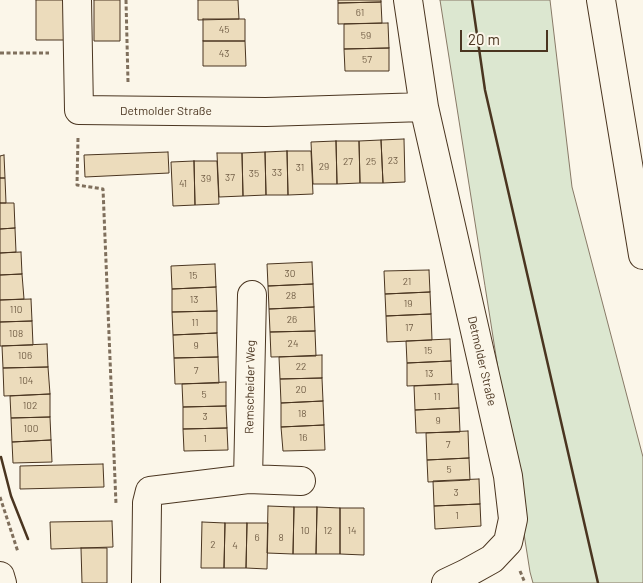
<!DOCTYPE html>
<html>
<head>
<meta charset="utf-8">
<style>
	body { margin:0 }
	#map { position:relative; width:643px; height:583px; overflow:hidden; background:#fbf6e9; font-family:Barlow,sans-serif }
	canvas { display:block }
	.scale { position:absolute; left:460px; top:30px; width:88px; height:22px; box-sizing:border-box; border:2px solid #4a3520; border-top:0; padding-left:6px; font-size:15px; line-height:18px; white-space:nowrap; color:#4a3520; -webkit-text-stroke:4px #fbf6e9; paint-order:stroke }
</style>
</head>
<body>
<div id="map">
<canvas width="643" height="583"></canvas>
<div class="scale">20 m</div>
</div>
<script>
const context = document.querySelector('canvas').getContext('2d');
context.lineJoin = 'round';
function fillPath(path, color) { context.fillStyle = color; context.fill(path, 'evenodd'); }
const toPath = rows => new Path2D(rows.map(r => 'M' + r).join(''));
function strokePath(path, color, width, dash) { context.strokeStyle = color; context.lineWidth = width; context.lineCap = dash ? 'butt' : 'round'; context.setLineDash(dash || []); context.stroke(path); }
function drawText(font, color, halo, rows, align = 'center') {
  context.font = font + ' Barlow,sans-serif'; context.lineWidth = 4; context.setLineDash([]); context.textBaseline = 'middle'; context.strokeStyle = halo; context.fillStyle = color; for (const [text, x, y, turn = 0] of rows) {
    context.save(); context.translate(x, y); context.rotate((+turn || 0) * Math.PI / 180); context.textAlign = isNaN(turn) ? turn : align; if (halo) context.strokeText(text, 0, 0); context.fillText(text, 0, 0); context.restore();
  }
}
const green = toPath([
	[440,0,550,0,572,187,643,457,643,583,533,583,530,572,440,0]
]);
const building = toPath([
	[36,0,64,0,64,40,36,40,36,0],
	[94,0,120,0,120,41,94,41,94,0],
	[198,0,238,0,239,19,198,20,198,0],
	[338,0,381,0,381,2,338,3,338,0],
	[381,2,382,23,338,24,338,3,381,2],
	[203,19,245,19,245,41,203,41,203,19],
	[388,23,389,48,344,49,344,24,388,23],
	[203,41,245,41,246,66,203,66,203,41],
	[389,48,389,71,345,71,344,49,389,48],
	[404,139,405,182,383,183,381,140,404,139],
	[381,140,383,183,360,183,359,141,381,140],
	[336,141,359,141,360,183,337,184,336,141],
	[336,141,337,184,313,184,311,142,336,141],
	[287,151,311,151,313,194,288,195,287,151],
	[287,151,288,195,266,195,265,152,287,151],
	[168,152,169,173,85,177,84,155,168,152],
	[265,152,266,195,243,196,242,153,265,152],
	[217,153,242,153,243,196,219,197,217,153],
	[4,155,5,178,0,178,0,156,4,155],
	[194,161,217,161,219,204,195,205,194,161],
	[194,161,195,205,173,206,171,162,194,161],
	[0,178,5,178,6,203,0,203,0,178],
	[0,203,14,203,15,228,0,229,0,203],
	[15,228,16,252,0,253,0,229,15,228],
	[21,252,22,274,0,275,0,253,21,252],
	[312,262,313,284,268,286,267,264,312,262],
	[215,264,216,287,172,289,171,266,215,264],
	[429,270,430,292,385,294,384,271,429,270],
	[22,274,24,299,0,300,0,275,22,274],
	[313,284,314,307,269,309,268,286,313,284],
	[216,287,217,311,172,312,172,289,216,287],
	[430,292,431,314,386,316,385,294,430,292],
	[31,299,32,321,0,322,0,300,31,299],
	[314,307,315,331,270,332,269,309,314,307],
	[217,311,217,333,173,335,172,312,217,311],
	[431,314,432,340,387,342,386,316,431,314],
	[32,321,33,345,0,346,0,322,32,321],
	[315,331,316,356,271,357,270,332,315,331],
	[217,333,218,357,174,358,173,335,217,333],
	[450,339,451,361,407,363,406,341,450,339],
	[47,344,48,367,3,368,2,346,47,344],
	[322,355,322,378,280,379,279,357,322,355],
	[218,357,219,383,175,384,174,358,218,357],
	[451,361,452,384,407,386,407,363,451,361],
	[48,367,50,394,4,396,3,368,48,367],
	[322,378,323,401,281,403,280,379,322,378],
	[226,382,226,406,183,407,182,384,226,382],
	[458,384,459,408,415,410,414,386,458,384],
	[50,394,50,417,11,418,10,396,50,394],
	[323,401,324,425,281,427,281,403,323,401],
	[226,406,227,428,183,429,183,407,226,406],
	[459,408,460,432,416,433,415,410,459,408],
	[50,417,51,440,12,442,11,418,50,417],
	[324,425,325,450,283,451,281,427,324,425],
	[227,428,228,450,184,451,183,429,227,428],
	[468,431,469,458,427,460,426,433,468,431],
	[51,440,52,462,13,463,12,442,51,440],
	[469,458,470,480,428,482,427,460,469,458],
	[103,464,104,487,20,489,20,466,103,464],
	[479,479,480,504,434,506,433,481,479,479],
	[480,504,481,526,435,529,434,506,480,504],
	[268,506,294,507,293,554,267,553,268,506],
	[294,507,317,507,316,554,293,554,294,507],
	[317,507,340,508,340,554,316,554,317,507],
	[340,508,364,508,364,555,340,554,340,508],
	[112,521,113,547,51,549,50,522,112,521],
	[202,522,225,523,224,568,201,568,202,522],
	[225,523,247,523,246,568,224,568,225,523],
	[247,523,268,523,267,569,246,568,247,523],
	[81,548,107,548,107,583,82,583,81,548]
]);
const path = toPath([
	[126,0,128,82],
	[0,53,49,53],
	[78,138,77,185,103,189,116,504],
	[0,497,18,552],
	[520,571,525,583]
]);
const minor = toPath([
	[77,0,79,110,266,112,424,107],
	[408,0,424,107,508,476,513,519,508,542,492,559,465,574,446,583],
	[248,479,252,295],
	[0,576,2,583],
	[146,583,147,503,150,491,248,479,301,481]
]);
const highway = toPath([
	[601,0,643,255]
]);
const wall = toPath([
	[472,0,485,90,598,583],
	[1,457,11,496,28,539]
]);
const numberNames = [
	["61",360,13],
	["45",224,30],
	["59",366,36],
	["43",224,54],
	["57",367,60],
	["23",393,161],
	["27",348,162],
	["25",371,162],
	["29",324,167],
	["31",300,168],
	["33",277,173],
	["35",254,174],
	["37",230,178],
	["39",206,179],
	["41",183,184],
	["30",290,274],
	["15",193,276],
	["21",407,282],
	["28",291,296],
	["13",194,300],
	["19",408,304],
	["110",16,310],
	["26",292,320],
	["11",195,323],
	["17",409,328],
	["108",16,334],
	["24",293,344],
	["9",196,346],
	["15",428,351],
	["106",25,356],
	["22",301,367],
	["7",196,371],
	["13",429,374],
	["104",26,381],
	["20",301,390],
	["5",204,395],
	["11",437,397],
	["102",30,406],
	["18",302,414],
	["3",205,417],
	["9",438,421],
	["100",31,429],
	["16",303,438],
	["1",205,439],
	["7",448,445],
	["5",449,470],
	["3",456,493],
	["1",457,516],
	["10",305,531],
	["12",328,531],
	["14",352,531],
	["6",257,538],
	["8",281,538],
	["2",213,545],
	["4",235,546]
];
const streetNames = [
	["Detmolder Straße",166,111],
	["Detmolder Straße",482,361,77],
	["Remscheider Weg",250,387,-89]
];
fillPath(green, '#dce7d0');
strokePath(green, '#887966', 1);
fillPath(building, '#ecdcbc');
strokePath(building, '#4a3520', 1);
strokePath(minor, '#4a3520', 30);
strokePath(highway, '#4a3520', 30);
strokePath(path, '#7f6f5c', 3, [4, 2.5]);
strokePath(minor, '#fbf6e9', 28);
strokePath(highway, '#fbf6e9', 28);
strokePath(wall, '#4a3520', 2.5);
drawText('10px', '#725f47', null, numberNames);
drawText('12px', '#4a3520', '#fbf6e9', streetNames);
</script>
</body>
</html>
